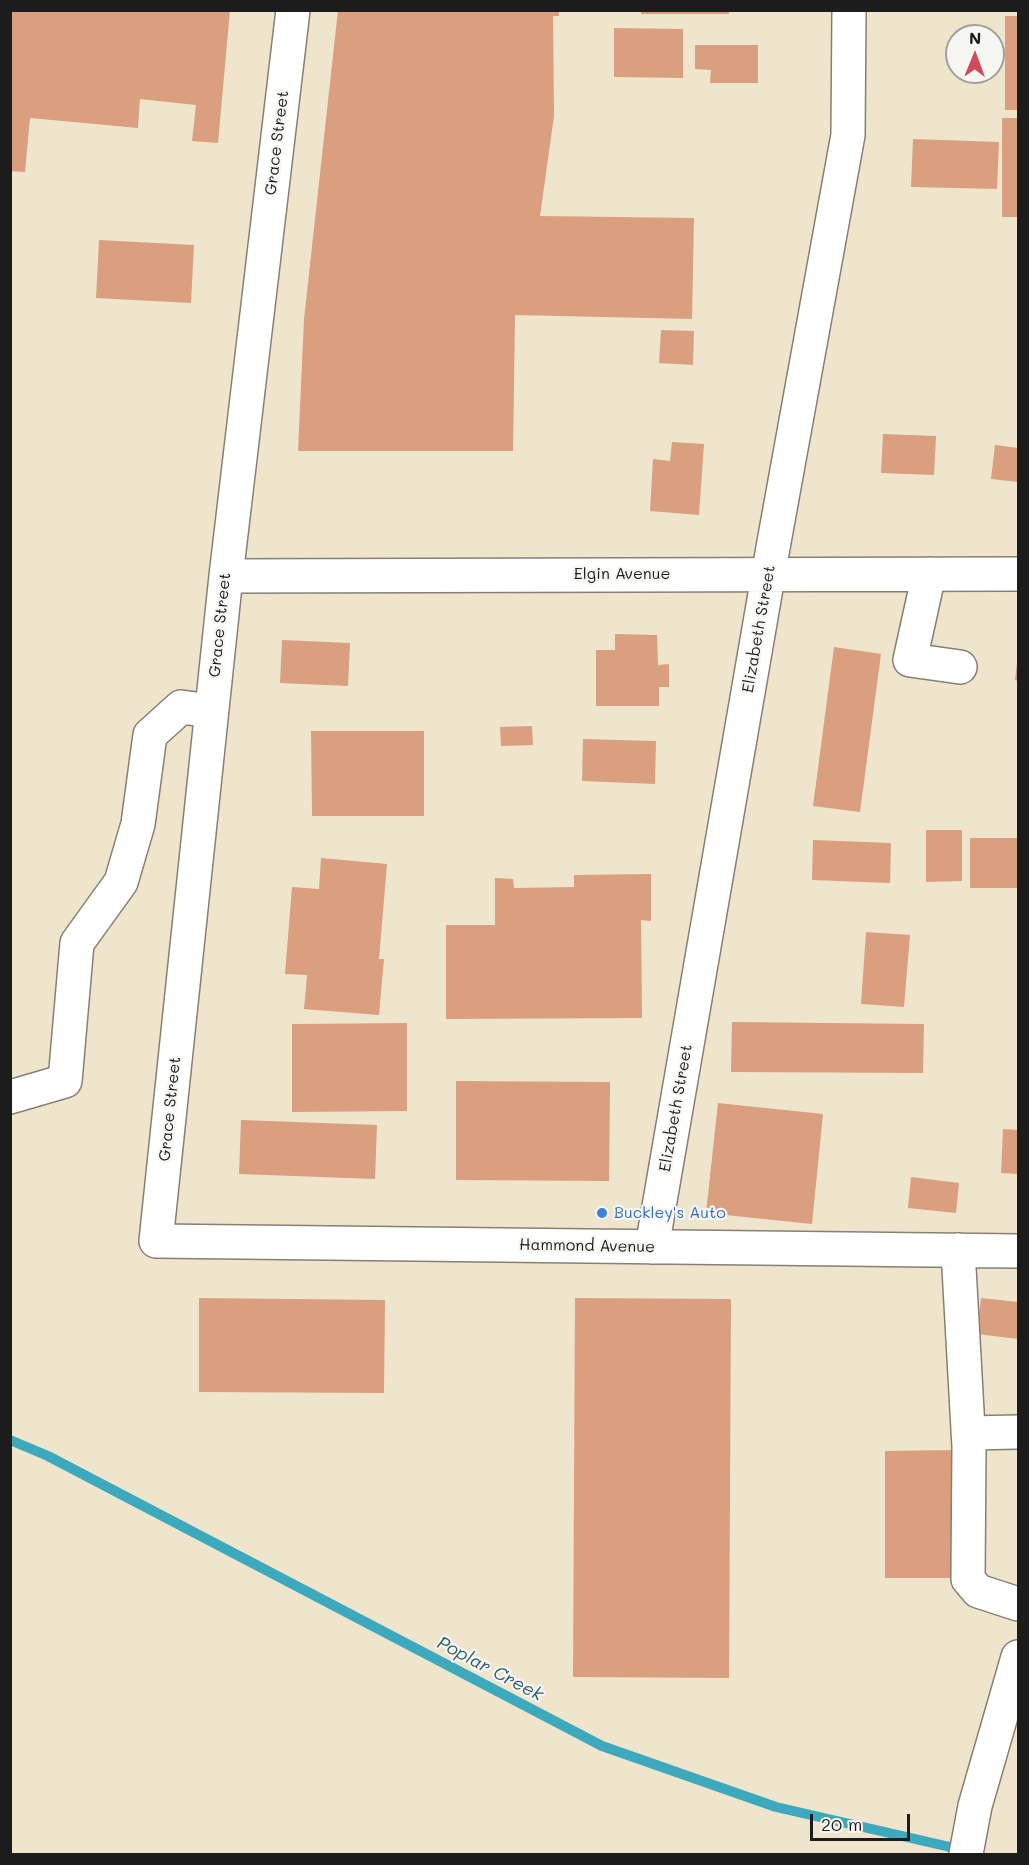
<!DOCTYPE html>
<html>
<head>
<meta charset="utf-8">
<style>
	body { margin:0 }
	#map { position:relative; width:1029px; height:1865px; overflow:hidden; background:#efe5cc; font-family:Mali,sans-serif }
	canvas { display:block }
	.frame { position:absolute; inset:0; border:12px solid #1c1c1c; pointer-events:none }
	.north { position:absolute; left:945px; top:24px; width:60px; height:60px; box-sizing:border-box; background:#f6f6f2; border:2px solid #9f9f9c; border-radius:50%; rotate:1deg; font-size:16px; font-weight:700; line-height:24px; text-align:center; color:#1c1c1c }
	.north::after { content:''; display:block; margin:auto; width:21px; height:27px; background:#d1495b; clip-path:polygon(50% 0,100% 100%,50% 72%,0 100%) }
	.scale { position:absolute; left:810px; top:1814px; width:100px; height:27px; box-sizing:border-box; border:3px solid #1c1c1c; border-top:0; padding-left:8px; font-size:18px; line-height:21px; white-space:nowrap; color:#1c1c1c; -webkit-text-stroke:4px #f6f6f2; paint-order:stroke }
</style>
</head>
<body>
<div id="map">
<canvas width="1029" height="1865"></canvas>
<div class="frame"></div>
<div class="north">N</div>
<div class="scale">20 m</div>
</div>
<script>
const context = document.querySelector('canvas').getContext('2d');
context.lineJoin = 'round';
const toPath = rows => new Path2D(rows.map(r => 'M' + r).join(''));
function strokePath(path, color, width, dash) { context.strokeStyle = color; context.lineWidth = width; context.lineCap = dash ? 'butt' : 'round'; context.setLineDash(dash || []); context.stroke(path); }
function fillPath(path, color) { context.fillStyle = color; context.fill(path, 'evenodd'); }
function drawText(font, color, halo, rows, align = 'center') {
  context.font = font + ' Mali,sans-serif'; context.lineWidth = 4.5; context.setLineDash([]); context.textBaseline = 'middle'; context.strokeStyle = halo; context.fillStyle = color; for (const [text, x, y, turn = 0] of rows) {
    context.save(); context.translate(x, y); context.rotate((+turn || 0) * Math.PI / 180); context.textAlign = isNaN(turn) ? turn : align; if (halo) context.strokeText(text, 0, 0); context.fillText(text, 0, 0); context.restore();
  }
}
const stream = toPath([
	[10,1440,48,1456,602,1746,776,1807,963,1850]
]);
const building = toPath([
	[10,10,230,10,218,143,192,141,196,105,140,99,138,128,30,118,25,172,10,171],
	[338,10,559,10,559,16,553,16,554,116,540,216,694,218,692,319,515,315,513,451,298,451,304,319],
	[641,10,729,10,729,14,641,14],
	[1005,16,1018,16,1018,110,1005,110],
	[614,28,683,29,683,78,614,77],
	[695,45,758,45,758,83,710,83,711,70,695,69],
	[1002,118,1018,118,1018,217,1002,217],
	[913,139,999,142,997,189,911,187],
	[99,240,194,245,191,303,96,298],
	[661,330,694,331,693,365,659,363],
	[883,434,936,436,934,475,881,473],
	[672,442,704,444,699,515,650,511,653,459,670,461],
	[995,445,1018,448,1018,482,991,479],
	[615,634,657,635,658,665,669,664,669,687,659,687,659,706,596,706,596,650,615,650],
	[282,640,350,643,348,686,280,683],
	[834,647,881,654,860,812,813,806],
	[1017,663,1018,663,1018,681,1015,680],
	[532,726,533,745,501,746,500,727],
	[311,731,424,731,424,816,312,816],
	[583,739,656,741,655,784,582,781],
	[926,830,962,830,962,881,926,882],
	[970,838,1018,838,1018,888,970,888],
	[813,840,891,843,890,883,812,880],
	[321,858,387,864,379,959,384,959,379,1015,304,1009,307,975,285,974,292,887,319,889],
	[651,874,651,921,641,920,642,1018,446,1019,446,925,495,925,495,878,513,879,514,888,574,887,574,875],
	[866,932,910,935,904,1007,861,1004],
	[732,1022,924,1024,923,1073,731,1072],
	[407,1023,407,1111,292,1112,292,1024],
	[456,1081,610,1082,609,1181,456,1180],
	[718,1103,823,1114,812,1224,706,1213],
	[241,1120,377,1125,375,1179,239,1174],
	[1003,1129,1018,1130,1018,1174,1001,1173],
	[911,1177,959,1183,956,1213,908,1208],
	[199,1298,385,1300,384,1393,199,1392],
	[575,1298,731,1299,729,1678,573,1677],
	[981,1298,1018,1302,1018,1339,977,1334],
	[955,1450,956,1578,885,1578,885,1451]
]);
const minor = toPath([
	[293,10,226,576,156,1241,1018,1251],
	[929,574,910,660,960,667],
	[226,576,1018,574],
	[10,1097,65,1081,77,943,121,882,138,824,150,735,181,707,211,711],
	[652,1247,774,542,848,135,849,10],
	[958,1250,969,1447,968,1579,978,1591,1018,1604],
	[968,1433,1018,1432]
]);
const major = toPath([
	[966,1854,975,1806,1018,1657]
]);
const markers = [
	[602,1213,6,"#3f7fe0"]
];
const streetNames = [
	["Grace Street",277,143,-83],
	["Elgin Avenue",622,574],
	["Grace Street",220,625,-84],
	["Elizabeth Street",759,629,-80],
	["Elizabeth Street",676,1108,-80],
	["Grace Street",170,1109,-84],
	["Hammond Avenue",587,1246,1]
];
const shopNames = [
	["Buckley's Auto",614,1213]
];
const waterNames = [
	["Poplar Creek",490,1669,28]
];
strokePath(stream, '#3da9bd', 10);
fillPath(building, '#d99f7f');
strokePath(minor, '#868074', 36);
strokePath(major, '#868074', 36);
strokePath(minor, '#fff', 33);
strokePath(major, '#fff', 33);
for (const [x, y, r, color] of markers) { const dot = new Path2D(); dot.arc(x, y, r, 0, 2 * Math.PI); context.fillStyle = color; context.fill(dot); strokePath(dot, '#f6f6f2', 2); }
drawText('16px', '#1c1c1c', '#f6f6f2', streetNames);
drawText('16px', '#366cbe', '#f6f6f2', shopNames, 'left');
drawText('italic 18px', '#2b5b64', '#f6f6f2', waterNames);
</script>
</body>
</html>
